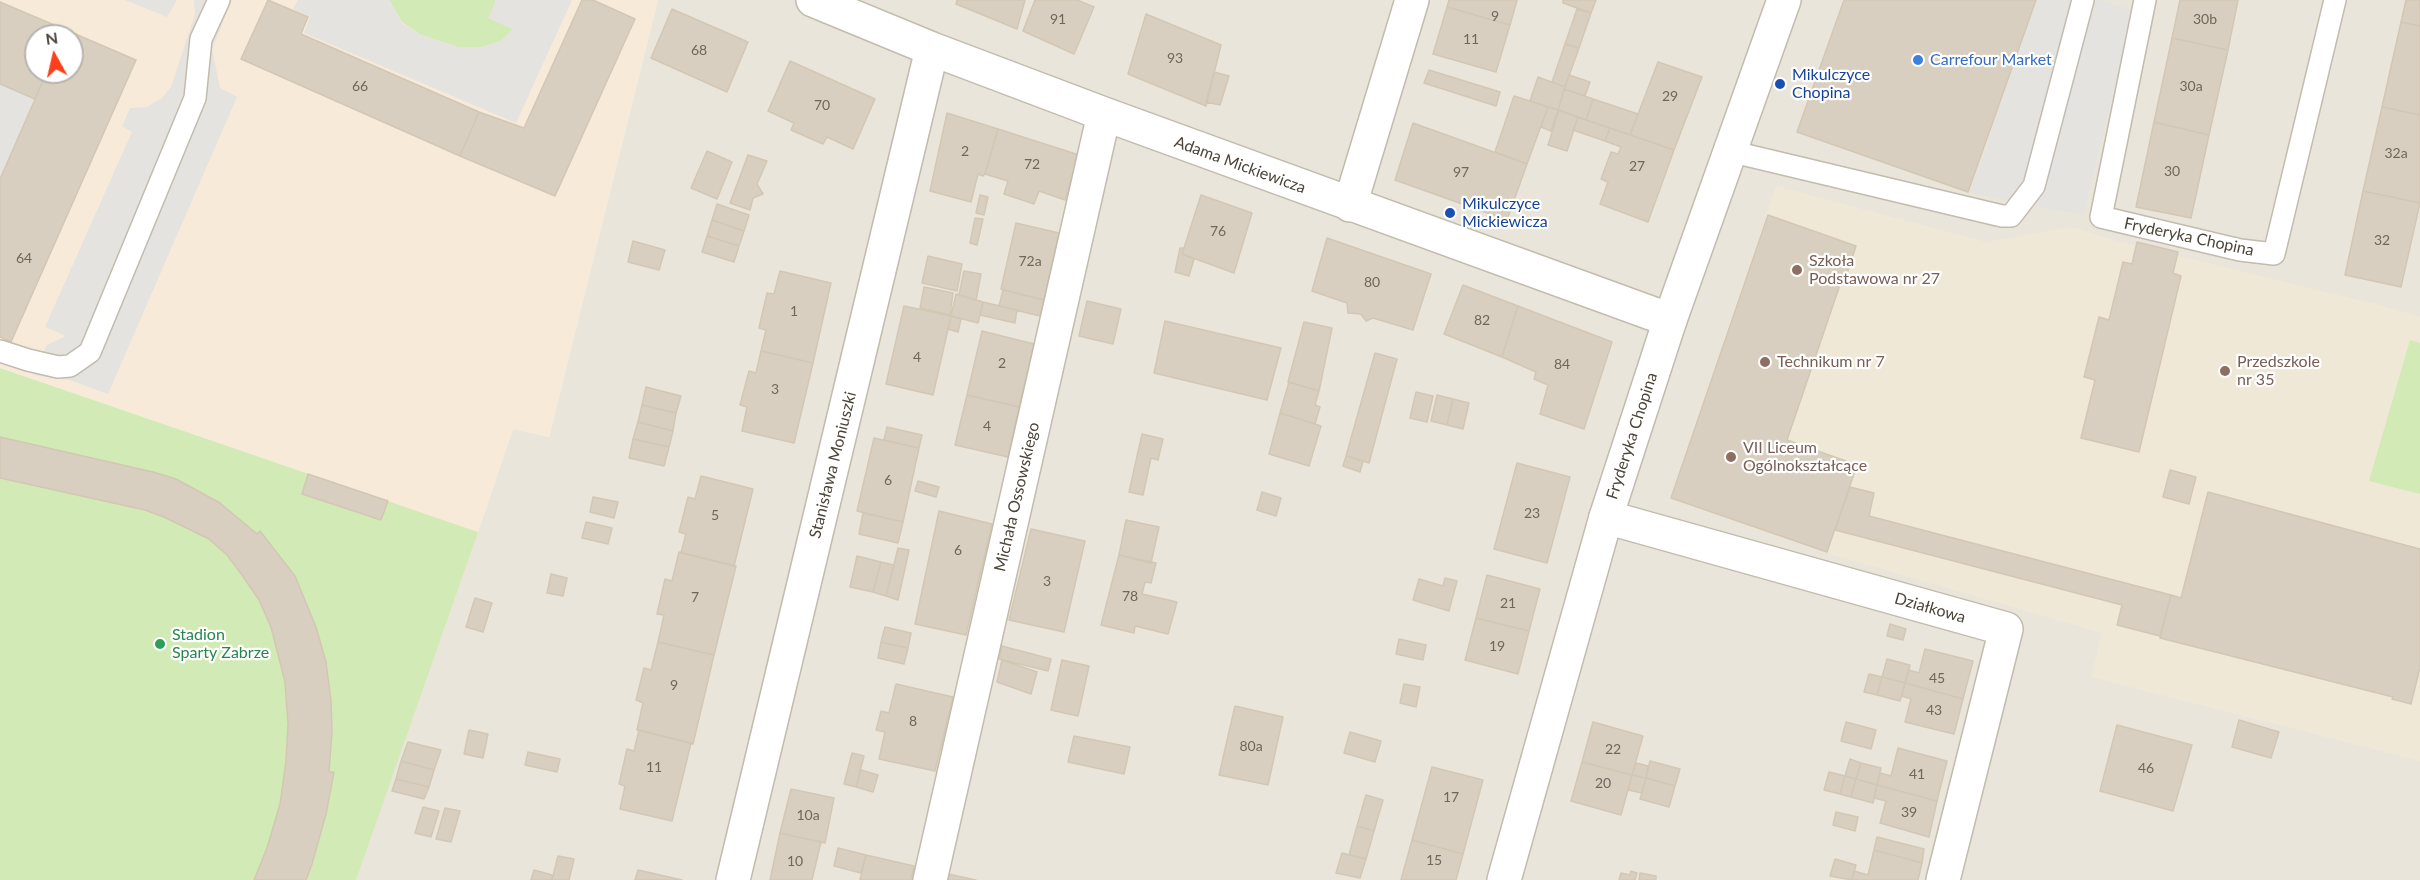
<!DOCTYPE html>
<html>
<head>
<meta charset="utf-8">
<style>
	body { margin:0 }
	#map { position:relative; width:2420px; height:880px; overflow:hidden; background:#f6f3ec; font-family:Lato,sans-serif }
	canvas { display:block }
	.north { position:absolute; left:24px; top:24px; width:60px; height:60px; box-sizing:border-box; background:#fff; border:2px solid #b7b4b0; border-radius:50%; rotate:352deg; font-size:16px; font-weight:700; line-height:24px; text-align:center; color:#4b4439 }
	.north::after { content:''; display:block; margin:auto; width:21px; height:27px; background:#fc3f1d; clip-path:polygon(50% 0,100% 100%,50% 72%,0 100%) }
</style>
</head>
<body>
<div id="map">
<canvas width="2420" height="880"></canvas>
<div class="north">N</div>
</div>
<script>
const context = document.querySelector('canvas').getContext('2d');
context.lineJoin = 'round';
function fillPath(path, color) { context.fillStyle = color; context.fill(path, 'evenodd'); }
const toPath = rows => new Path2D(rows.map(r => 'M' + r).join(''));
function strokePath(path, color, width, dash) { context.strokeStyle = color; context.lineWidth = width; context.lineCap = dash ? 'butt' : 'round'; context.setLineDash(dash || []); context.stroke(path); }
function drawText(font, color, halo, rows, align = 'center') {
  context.font = font + ' Lato,sans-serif'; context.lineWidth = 4.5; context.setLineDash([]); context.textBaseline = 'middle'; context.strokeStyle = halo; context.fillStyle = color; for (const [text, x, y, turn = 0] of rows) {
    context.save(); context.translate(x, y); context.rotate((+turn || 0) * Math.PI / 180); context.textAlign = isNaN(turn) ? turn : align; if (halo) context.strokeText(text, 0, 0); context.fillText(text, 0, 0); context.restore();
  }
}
const residential = toPath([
	[658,0,2420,0,2420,880,328,880,397,596,478,532,513,429,549,437]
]);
const commercial = toPath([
	[0,0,658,0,549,437,513,429,478,532,0,368],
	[36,36,72,36,72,72,36,72]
]);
const education = toPath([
	[1776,186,1986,242,2070,227,2114,240,2383,306,2420,317,2420,761,2091,677,2102,633,1830,554,1670,499]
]);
const green = toPath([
	[389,0,496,0,489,18,513,29,501,41,482,47,458,47,421,35,402,22],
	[2410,340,2420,343,2420,494,2369,481],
	[0,368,478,532,356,880,0,880]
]);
const parking = toPath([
	[125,0,177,0,167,17],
	[194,0,232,0,212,49,220,88,237,97,108,394,69,380,33,375,47,345,66,336,45,327,132,132,122,126,130,108,147,107,162,98,171,87,195,14],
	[298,0,389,0,402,23,421,35,458,47,482,47,501,41,513,29,488,18,496,0,572,0,516,123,304,33,310,17,293,9],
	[2037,0,2099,0,2134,10,2083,215,1970,193],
	[0,84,35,99,0,179]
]);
const building = toPath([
	[268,0,308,17,301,34,479,112,460,156,241,59,268,0],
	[582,0,593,0,635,19,555,196,460,156,479,112,524,128,582,0],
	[957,0,1025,0,1017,29,956,4,957,0],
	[1035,0,1077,0,1094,7,1074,54,1023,31,1035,0],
	[1449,0,1517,0,1510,25,1447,7,1449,0],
	[1563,0,1596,0,1591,13,1563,3,1563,0],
	[1844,0,2036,0,1968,192,1797,132,1844,0],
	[2180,0,2238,0,2228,50,2172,38,2180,0],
	[2406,0,2420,0,2420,26,2401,22,2406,0],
	[0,2,66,30,63,36,36,36,36,72,47,72,35,99,0,84,0,2],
	[1447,7,1510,25,1496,72,1433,54,1447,7],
	[672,9,748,42,727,92,651,58,672,9],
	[1577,9,1591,13,1579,48,1565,44,1577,9],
	[1146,14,1221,45,1206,106,1128,74,1146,14],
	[2401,22,2420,26,2420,115,2382,107,2401,22],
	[66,30,136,60,11,342,0,337,0,179,47,72,72,72,72,36,63,36,66,30],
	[2172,38,2228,50,2209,135,2154,122,2172,38],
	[1565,44,1579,48,1565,87,1552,82,1565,44],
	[790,61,875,99,853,149,827,137,823,144,791,130,794,123,768,111,790,61],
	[1658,62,1702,77,1674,150,1630,135,1658,62],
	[1429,70,1500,92,1496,106,1424,83,1429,70],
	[1214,72,1229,76,1220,105,1206,102,1214,72],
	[1569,75,1590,82,1585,96,1564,89,1569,75],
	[1538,77,1565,87,1558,110,1530,101,1538,77],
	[1564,89,1593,99,1586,120,1558,110,1564,89],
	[1514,96,1548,107,1527,164,1495,152,1514,96],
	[1593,99,1638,114,1630,135,1586,120,1593,99],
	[1548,107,1558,110,1551,131,1541,127,1548,107],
	[2382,107,2420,115,2420,203,2363,191,2382,107],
	[1559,110,1578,117,1567,151,1548,145,1559,110],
	[947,113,998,129,985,174,983,176,978,174,971,202,930,191,947,113],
	[1578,117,1610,128,1605,141,1573,130,1578,117],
	[2154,122,2209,135,2191,218,2136,207,2154,122],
	[1413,123,1527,164,1507,220,1395,180,1413,123],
	[1610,128,1674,150,1648,222,1600,204,1608,182,1601,179,1611,152,1618,154,1621,147,1605,141,1610,128],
	[998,129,1079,155,1065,200,1039,191,1034,204,1004,194,1008,181,985,174,998,129],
	[707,151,732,162,717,199,691,188,707,151],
	[748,155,767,161,757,184,763,194,753,198,750,210,730,203,748,155],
	[2363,191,2420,203,2401,287,2345,275,2363,191],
	[980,195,988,197,984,215,976,213,980,195],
	[1201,195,1252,213,1234,273,1182,254,1201,195],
	[717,204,749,215,744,231,712,220,717,204],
	[1768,215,1856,246,1846,277,1843,276,1787,440,1857,465,1827,552,1671,498,1768,215],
	[975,218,983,219,977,245,970,243,975,218],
	[712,220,744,231,739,246,707,236,712,220],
	[1016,223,1059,233,1044,300,1001,289,1016,223],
	[707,236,739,246,734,262,702,252,707,236],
	[1327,238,1431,274,1413,330,1373,318,1366,321,1361,314,1348,313,1347,303,1312,291,1327,238],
	[633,241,665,250,659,270,628,262,633,241],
	[2137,242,2178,252,2173,273,2181,276,2139,452,2081,438,2095,380,2084,377,2099,317,2109,320,2123,262,2132,264,2137,242],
	[1180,248,1184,248,1182,254,1194,259,1189,276,1175,272,1180,248],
	[928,256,962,264,957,291,922,283,928,256],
	[780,271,831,283,813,363,761,351,766,330,759,328,767,293,774,294,780,271],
	[964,271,981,274,976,300,959,295,964,271],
	[1463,285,1518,306,1502,357,1444,334,1463,285],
	[924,287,953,293,950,315,920,308,924,287],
	[1003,290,1044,300,1040,316,999,306,1003,290],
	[956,294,983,302,978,323,951,316,956,294],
	[1087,301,1121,309,1113,344,1079,336,1087,301],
	[983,302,1017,310,1015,323,980,315,983,302],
	[904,306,951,316,933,395,886,384,904,306],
	[1518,306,1612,342,1584,429,1540,414,1548,385,1534,379,1536,372,1502,357,1518,306],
	[951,316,961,319,958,332,948,329,951,316],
	[1165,321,1281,348,1267,400,1154,373,1165,321],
	[1304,322,1332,328,1319,391,1288,382,1304,322],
	[982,331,1034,344,1019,407,967,395,982,331],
	[761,351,813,363,794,443,742,431,747,407,740,405,749,371,756,373,761,351],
	[1375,353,1397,359,1369,463,1346,456,1375,353],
	[1289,382,1319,391,1315,405,1320,407,1315,424,1280,413,1289,382],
	[646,387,681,396,676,413,642,405,646,387],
	[1416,392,1433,396,1427,422,1410,418,1416,392],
	[967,395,1019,407,1008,457,955,445,967,395],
	[1437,395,1453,399,1447,425,1431,421,1437,395],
	[1453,399,1469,403,1463,429,1447,425,1453,399],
	[642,405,676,413,673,431,638,422,642,405],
	[1280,413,1321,426,1309,466,1269,454,1280,413],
	[638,422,673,431,669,447,633,439,638,422],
	[887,427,922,435,919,448,884,440,887,427],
	[1142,434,1163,439,1158,460,1151,458,1143,495,1129,492,1142,434],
	[0,437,153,472,176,479,220,503,257,534,260,531,295,576,316,627,326,662,331,701,332,732,329,772,334,772,326,814,312,864,306,880,254,880,267,848,280,804,286,761,288,724,285,682,271,627,259,600,242,575,227,555,209,539,164,517,145,510,0,478,0,437],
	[874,438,919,448,903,522,857,511,874,438],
	[633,439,669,447,664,466,629,458,633,439],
	[1346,456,1363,461,1360,472,1343,466,1346,456],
	[1517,463,1570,477,1547,563,1494,549,1517,463],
	[2170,470,2196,477,2189,504,2163,497,2170,470],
	[308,474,388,501,381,520,302,494,308,474],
	[701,476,753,489,734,566,681,553,686,534,679,532,688,497,695,499,701,476],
	[918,481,939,487,936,497,915,491,918,481],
	[1850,487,1874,493,1869,516,2171,595,2160,636,2117,625,2122,605,1835,530,1850,487],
	[1262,492,1281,498,1276,516,1257,510,1262,492],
	[2208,492,2420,549,2420,668,2411,704,2392,699,2393,697,2160,638,2171,595,2181,598,2208,492],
	[593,497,618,502,614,518,590,512,593,497],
	[939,511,992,524,966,635,915,624,939,511],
	[863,513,903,522,898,543,859,534,863,513],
	[1126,520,1159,527,1151,563,1119,555,1126,520],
	[586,522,612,528,608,544,582,538,586,522],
	[1031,529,1085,541,1064,632,1009,620,1031,529],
	[898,548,909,550,898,600,886,596,898,548],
	[679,552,736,566,714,655,658,642,664,615,657,614,665,579,672,581,679,552],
	[1119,555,1156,563,1151,583,1145,582,1142,594,1177,602,1168,634,1135,626,1134,633,1101,625,1119,555],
	[857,556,881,562,873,592,850,587,857,556],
	[881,562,894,565,886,596,873,592,881,562],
	[551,574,567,578,563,596,547,593,551,574],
	[1487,575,1540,589,1529,631,1476,618,1487,575],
	[1445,578,1457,581,1449,611,1413,600,1419,579,1443,586,1445,578],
	[475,598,492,603,483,632,466,627,475,598],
	[1476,618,1529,631,1518,674,1465,660,1476,618],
	[1890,624,1906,629,1903,640,1887,636,1890,624],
	[885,627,911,633,908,648,881,642,885,627],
	[1399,639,1426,645,1423,660,1396,654,1399,639],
	[658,642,714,655,693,744,637,730,643,703,636,700,644,668,651,670,658,642],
	[881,642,908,648,904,664,878,658,881,642],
	[1002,646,1051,659,1048,671,999,659,1002,646],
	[1925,649,1973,661,1963,699,1905,683,1909,670,1919,673,1925,649],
	[1887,659,1910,665,1905,683,1882,677,1887,659],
	[1002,660,1037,672,1031,694,997,682,1002,660],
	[1062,660,1089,666,1078,716,1051,710,1062,660],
	[1869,674,1882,677,1877,695,1864,692,1869,674],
	[1882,677,1905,683,1900,701,1877,695,1882,677],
	[1905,683,1963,699,1954,734,1905,722,1911,699,1902,696,1905,683],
	[896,684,953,697,935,771,879,759,885,732,876,730,881,711,889,713,896,684],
	[1404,684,1420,687,1416,707,1400,703,1404,684],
	[1235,706,1283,717,1268,785,1219,775,1235,706],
	[2239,720,2279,732,2271,758,2232,747,2239,720],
	[1593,722,1643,736,1632,775,1582,762,1593,722],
	[1846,722,1876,730,1871,749,1841,741,1846,722],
	[2117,725,2192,745,2173,811,2100,791,2117,725],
	[469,730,488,734,483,758,464,754,469,730],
	[639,730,691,743,672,821,620,809,625,786,619,784,627,749,634,751,639,730],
	[1350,732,1381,741,1375,762,1344,753,1350,732],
	[1074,736,1130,747,1124,774,1068,762,1074,736],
	[408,742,441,750,434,770,401,761,408,742],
	[1898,748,1947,761,1937,801,1877,785,1880,773,1891,776,1898,748],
	[528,752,560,759,557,772,525,765,528,752],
	[852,753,864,756,856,787,844,784,852,753],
	[1850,759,1861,763,1856,779,1845,776,1850,759],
	[401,761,434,770,429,787,396,779,401,761],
	[1650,761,1680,769,1675,786,1646,778,1650,761],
	[1582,762,1632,775,1621,815,1571,801,1582,762],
	[1636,763,1648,766,1646,778,1632,775,1636,763],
	[1861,763,1881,768,1877,785,1856,779,1861,763],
	[1432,767,1483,780,1463,854,1412,840,1432,767],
	[861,770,878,775,873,792,856,787,861,770],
	[1829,772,1845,776,1840,794,1824,790,1829,772],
	[1632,775,1646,778,1642,793,1628,790,1632,775],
	[1845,776,1856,779,1851,797,1840,794,1845,776],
	[1646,778,1675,786,1669,807,1640,799,1646,778],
	[396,779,429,787,424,799,392,791,396,779],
	[1856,779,1877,785,1873,803,1851,797,1856,779],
	[1877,785,1937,801,1929,837,1880,823,1886,801,1874,798,1877,785],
	[791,789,834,798,825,843,780,833,791,789],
	[1366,795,1383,800,1374,831,1357,826,1366,795],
	[423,807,439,811,431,837,415,833,423,807],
	[445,808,460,811,451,842,436,839,445,808],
	[1836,812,1858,817,1855,831,1833,825,1836,812],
	[1357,826,1374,831,1366,859,1349,855,1357,826],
	[780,833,821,842,812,880,770,880,780,833],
	[1877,837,1924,849,1922,863,1874,850,1877,837],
	[1412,840,1463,854,1456,880,1401,880,1412,840],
	[838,848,866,855,861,873,834,866,838,848],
	[1874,850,1922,863,1918,880,1852,880,1854,871,1868,875,1874,850],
	[1342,853,1366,859,1360,878,1336,873,1342,853],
	[866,855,914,866,911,880,860,880,866,855],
	[558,856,574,859,569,880,552,880,558,856],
	[1835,859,1856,865,1852,880,1830,876,1835,859],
	[534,870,552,875,551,880,531,880,534,870],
	[638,870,682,880,635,880,638,870],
	[1631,871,1637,873,1635,880,1619,880,1621,873,1630,875,1631,871],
	[1640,873,1656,876,1656,880,1639,880,1640,873],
	[948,874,976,880,947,880,948,874]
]);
const service = toPath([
	[2145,0,2101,217,2240,250,2274,254,2335,0],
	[1729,151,2002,216,2011,216,2034,186,2083,0],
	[0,351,28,360,58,367,70,366,90,352,195,98,201,39,219,0]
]);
const minor = toPath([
	[813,0,932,49,1104,114,1670,320],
	[1350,205,1412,0],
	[1606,517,2006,629,1943,880],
	[733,880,932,49],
	[930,880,1104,114]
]);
const tertiary = toPath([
	[1504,880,1606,517,1670,320,1784,0]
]);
const markers = [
	[1918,60,6,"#3f7fe0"],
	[1780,84,6,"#1a4fb4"],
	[1450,213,6,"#1a4fb4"],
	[1797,270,6,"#8d6e63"],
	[1765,362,6,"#8d6e63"],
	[2225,371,6,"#8d6e63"],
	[1731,457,6,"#8d6e63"],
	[160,644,6,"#2e9e5b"]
];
const numberNames = [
	["9",1495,16],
	["91",1058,19],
	["30b",2205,19],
	["11",1471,39],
	["68",699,50],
	["93",1175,58],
	["66",360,86],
	["30a",2191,86],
	["29",1670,96],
	["70",822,105],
	["2",965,151],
	["32a",2396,153],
	["72",1032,164],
	["27",1637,166],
	["30",2172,171],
	["97",1461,172],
	["76",1218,231],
	["32",2382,240],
	["64",24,258],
	["72a",1030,261],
	["80",1372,282],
	["1",794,311],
	["82",1482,320],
	["4",917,357],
	["2",1002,363],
	["84",1562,364],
	["3",775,389],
	["4",987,426],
	["6",888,480],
	["23",1532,513],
	["5",715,515],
	["6",958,550],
	["3",1047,581],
	["78",1130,596],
	["7",695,597],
	["21",1508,603],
	["19",1497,646],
	["45",1937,678],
	["9",674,685],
	["43",1934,710],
	["8",913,721],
	["80a",1251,746],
	["22",1613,749],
	["11",654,767],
	["46",2146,768],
	["41",1917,774],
	["20",1603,783],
	["17",1451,797],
	["39",1909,812],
	["10a",808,815],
	["15",1434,860],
	["10",795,861]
];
const shopNames = [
	["Carrefour Market",1930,60]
];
const transitNames = [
	["Mikulczyce",1792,75],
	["Chopina",1792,93],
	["Mikulczyce",1462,204],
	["Mickiewicza",1462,222]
];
const streetNames = [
	["Adama Mickiewicza",1240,165,20],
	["Fryderyka Chopina",2189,237,12],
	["Fryderyka Chopina",1632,436,-72],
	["Stanisława Moniuszki",833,465,-76],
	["Michała Ossowskiego",1017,497,-77],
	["Działkowa",1930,608,16]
];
const educationNames = [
	["Szkoła",1809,261],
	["Podstawowa nr 27",1809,279],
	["Technikum nr 7",1777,362],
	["Przedszkole",2237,362],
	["nr 35",2237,380],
	["VII Liceum",1743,448],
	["Ogólnokształcące",1743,466]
];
const leisureNames = [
	["Stadion",172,635],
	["Sparty Zabrze",172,653]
];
fillPath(residential, '#eae5da');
fillPath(commercial, '#f7ead8');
fillPath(education, '#efe8d6');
fillPath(green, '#d2eab5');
fillPath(parking, '#e5e3e0');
fillPath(building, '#d8cfc1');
strokePath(building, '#d3c7b4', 1.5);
strokePath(service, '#c2bbae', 24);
strokePath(minor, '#c2bbae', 36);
strokePath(tertiary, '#c2bbae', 36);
strokePath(service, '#fff', 21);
strokePath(minor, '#fff', 33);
strokePath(tertiary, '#fff', 33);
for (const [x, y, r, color] of markers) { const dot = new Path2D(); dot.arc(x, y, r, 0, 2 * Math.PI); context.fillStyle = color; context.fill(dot); strokePath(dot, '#fff', 2); }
drawText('14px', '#6e675b', null, numberNames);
drawText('16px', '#366cbe', '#fff', shopNames, 'left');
drawText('16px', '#164399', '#fff', transitNames, 'left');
drawText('16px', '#4b4439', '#fff', streetNames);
drawText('16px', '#785e54', '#fff', educationNames, 'left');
drawText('16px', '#27864d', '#fff', leisureNames, 'left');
</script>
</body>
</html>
